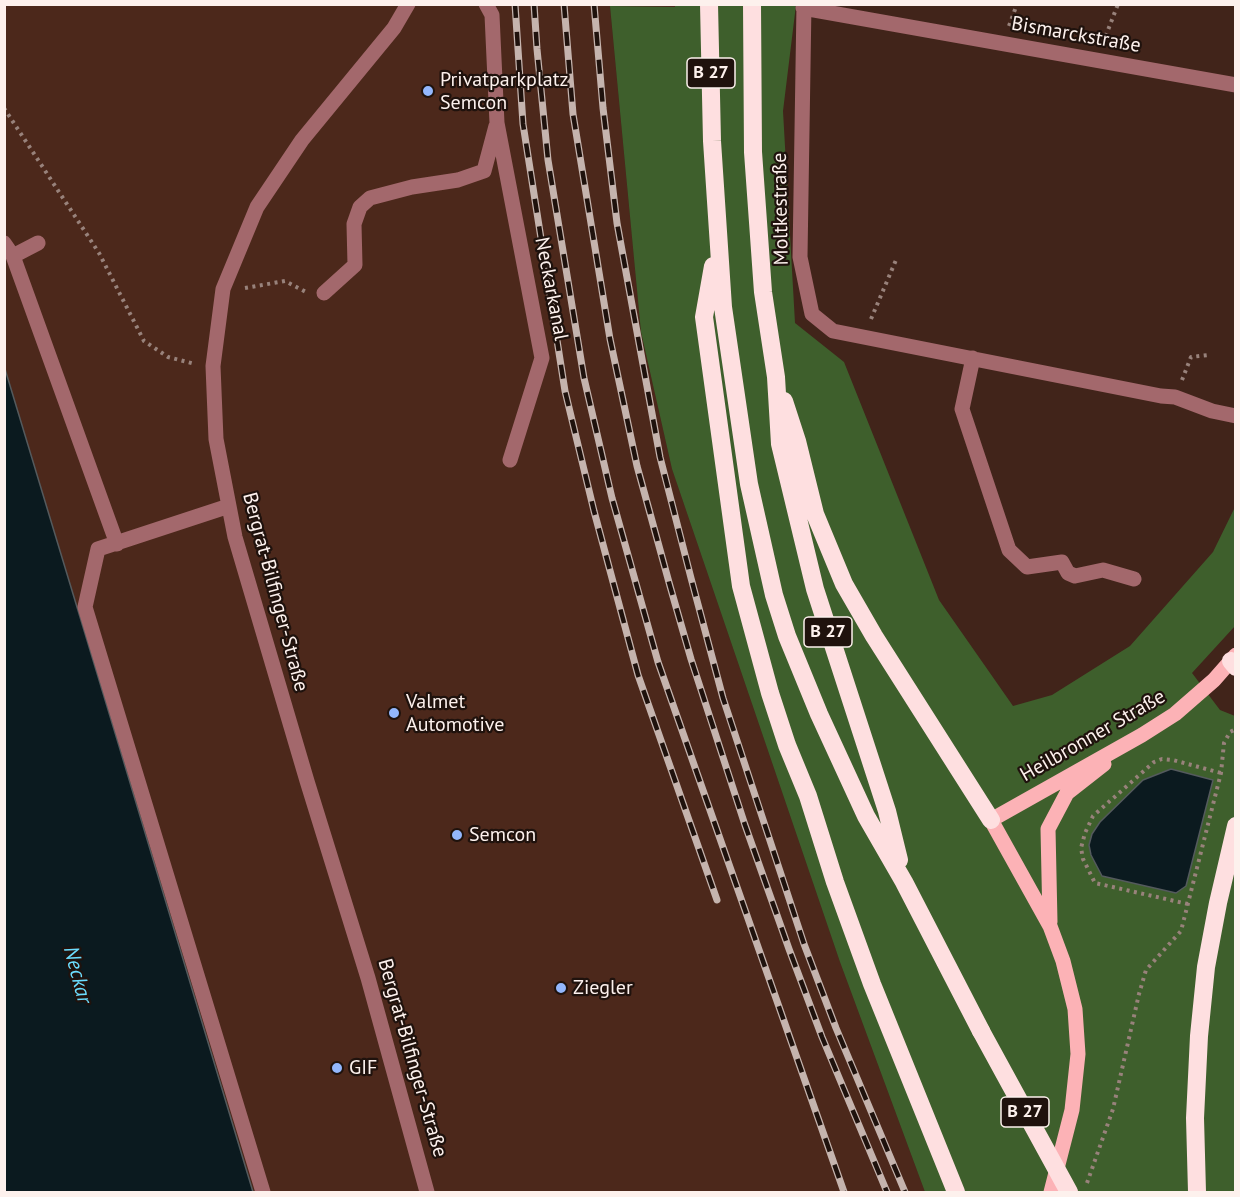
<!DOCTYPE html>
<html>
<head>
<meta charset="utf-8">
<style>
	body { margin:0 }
	#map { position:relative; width:1240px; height:1197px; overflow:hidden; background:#41241a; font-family:"PT Sans",sans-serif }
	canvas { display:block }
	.frame { position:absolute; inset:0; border:6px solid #fdf1ed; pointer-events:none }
</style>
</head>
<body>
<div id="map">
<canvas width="1240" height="1197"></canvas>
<div class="frame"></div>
</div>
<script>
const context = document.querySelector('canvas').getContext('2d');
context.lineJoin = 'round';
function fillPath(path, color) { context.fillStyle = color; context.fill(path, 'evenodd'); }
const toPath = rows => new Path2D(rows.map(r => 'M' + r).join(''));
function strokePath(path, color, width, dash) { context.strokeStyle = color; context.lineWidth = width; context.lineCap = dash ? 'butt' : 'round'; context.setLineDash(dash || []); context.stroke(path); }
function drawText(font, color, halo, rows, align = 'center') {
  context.font = font + ' "PT Sans",sans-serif'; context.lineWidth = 4.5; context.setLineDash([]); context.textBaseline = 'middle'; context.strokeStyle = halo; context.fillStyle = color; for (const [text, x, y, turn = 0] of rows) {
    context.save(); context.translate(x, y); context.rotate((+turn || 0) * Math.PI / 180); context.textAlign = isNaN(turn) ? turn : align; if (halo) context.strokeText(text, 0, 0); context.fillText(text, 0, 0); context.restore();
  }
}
const built = toPath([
	[4,5,675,5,675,7,610,7,641,332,672,469,840,962,925,1192,253,1192,5,369]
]);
const green = toPath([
	[675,4,796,5,783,111,795,323,844,362,939,600,1013,706,1052,695,1130,646,1213,552,1235,507,1235,626,1192,673,1220,710,1235,716,1235,1192,925,1192,840,962,672,469,641,332,610,6,675,7]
]);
const water = toPath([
	[5,369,119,746,253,1192,5,1192,5,369],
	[1171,769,1213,780,1186,886,1176,893,1102,876,1091,855,1089,845,1092,834,1100,822,1143,780,1171,769]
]);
const path = toPath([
	[1009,26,1017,4],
	[1103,43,1118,4],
	[4,108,99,253,144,341,168,357,195,364],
	[245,288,285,281,306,292],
	[871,319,896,260],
	[1182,380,1191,357,1208,355],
	[1188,904,1095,883,1083,859,1081,848,1085,833,1093,816,1154,762,1162,759,1173,760,1221,773],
	[1087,1183,1113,1109,1139,994,1146,970,1181,931,1221,773,1224,743,1230,732,1236,729]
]);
const minor = toPath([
	[408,4,394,28,302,140,257,207,223,289,213,366,216,439,235,537,307,781,368,978,427,1192],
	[486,4,492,15,497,123,542,358,510,460],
	[804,4,800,257,812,314,833,331,1161,396,1175,397,1212,411,1236,416],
	[803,8,1236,85],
	[4,243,13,256,117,544],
	[13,256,38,243],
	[324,293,355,265,354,224,360,207,370,198,412,187,458,180,484,171,496,126],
	[973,358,962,409,1009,550,1027,567,1062,562,1068,573,1075,576,1103,570,1134,579],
	[229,506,98,549,85,607,263,1192]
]);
const major = toPath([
	[1050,922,1048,829,1067,793,1104,764],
	[1051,1192,1072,1110,1078,1054,1075,1009,1063,961,1050,926,991,820,1142,735,1175,714,1214,680,1236,655]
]);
const highway = toPath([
	[709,4,712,141,723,307,749,484,774,595,787,636,819,714,866,816,904,882,981,1031],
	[752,4,753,152,763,292,776,377,780,444,815,589,887,811,899,860],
	[713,266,704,317,741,586,770,693,787,745,808,796,835,882,872,984,956,1192],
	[784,401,797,441,815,514,844,584,874,636,991,820],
	[1231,661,1236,667],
	[1197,1192,1195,1118,1199,1036,1206,967,1218,903,1236,826]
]);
const rail = toPath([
	[515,4,523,124,565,391,594,511,638,675,717,900],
	[534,4,537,49,548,160,584,378,612,498,658,662,844,1192],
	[564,4,573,114,610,339,637,466,670,586,691,659,745,825,789,949,822,1037,887,1192],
	[594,4,603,108,617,223,660,457,691,578,723,698,804,944,836,1028,905,1192]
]);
const highwayBridge = toPath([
	[981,1031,1069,1192]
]);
const markers = [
	[428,91,6,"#93b7fd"],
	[394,713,6,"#93b7fd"],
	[457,835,6,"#93b7fd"],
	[561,988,6,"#93b7fd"],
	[337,1068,6,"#93b7fd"]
];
const shields = [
	[711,73,48],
	[828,632,48],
	[1025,1112,48]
];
const shieldNames = [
	["B 27",711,73],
	["B 27",828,632],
	["B 27",1025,1112]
];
const streetNames = [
	["Bismarckstraße",1076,35,10],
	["Moltkestraße",781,209,-91],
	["Neckarkanal",551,289,79],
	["Bergrat-Bilfinger-Straße",275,592,75],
	["Heilbronner Straße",1093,736,-30],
	["Bergrat-Bilfinger-Straße",412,1058,74]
];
const poiNames = [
	["Privatparkplatz",440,80],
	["Semcon",440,103],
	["Valmet",406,702],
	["Automotive",406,725],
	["Semcon",469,835],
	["Ziegler",573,988],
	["GIF",349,1068]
];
const waterNames = [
	["Neckar",77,975,75]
];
fillPath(built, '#4c281b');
fillPath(green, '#3e5f2c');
fillPath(water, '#0b1a1f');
strokePath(water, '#545a5d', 1.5);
strokePath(path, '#98827b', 4, [3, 4.5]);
strokePath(minor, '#a3686c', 15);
strokePath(major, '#fcb2b6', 15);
strokePath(highway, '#fedfe0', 18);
strokePath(rail, '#c5b4ae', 7);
strokePath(rail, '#1f120d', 4.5, [14]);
strokePath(highwayBridge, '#fedfe0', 18);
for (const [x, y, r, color] of markers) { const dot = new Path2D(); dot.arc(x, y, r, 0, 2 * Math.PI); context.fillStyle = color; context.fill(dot); strokePath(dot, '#1f120d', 2); }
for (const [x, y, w] of shields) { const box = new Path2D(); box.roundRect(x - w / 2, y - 15, w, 30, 4.5); context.fillStyle = '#1f120d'; context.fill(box); strokePath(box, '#fdf1ed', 1.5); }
drawText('bold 18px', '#fdf1ed', null, shieldNames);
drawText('20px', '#fdf1ed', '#1f120d', streetNames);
drawText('20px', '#fdf1ed', '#1f120d', poiNames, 'left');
drawText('italic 21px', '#6bddfe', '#1f120d', waterNames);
</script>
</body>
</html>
